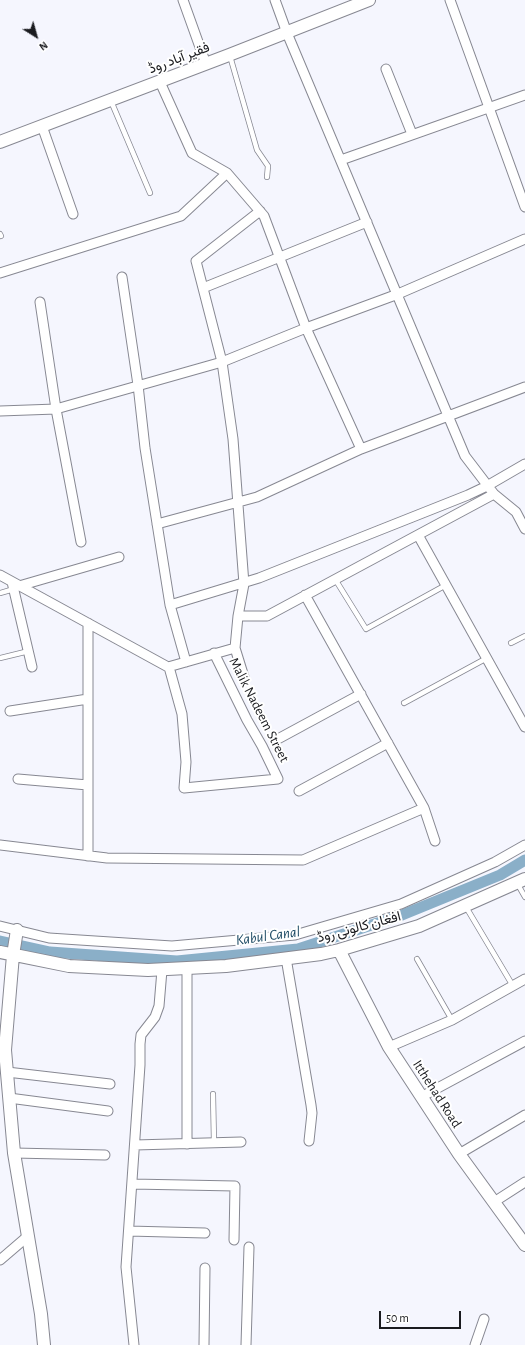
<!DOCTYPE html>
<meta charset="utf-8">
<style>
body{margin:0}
#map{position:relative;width:525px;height:1345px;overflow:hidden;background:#f5f6fe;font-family:"Alegreya Sans",sans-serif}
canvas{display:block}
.north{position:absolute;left:16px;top:16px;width:40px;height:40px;-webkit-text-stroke:3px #fff;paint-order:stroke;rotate:143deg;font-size:11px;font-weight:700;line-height:16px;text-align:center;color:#1a1b1f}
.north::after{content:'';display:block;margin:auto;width:14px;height:18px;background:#1a1b1f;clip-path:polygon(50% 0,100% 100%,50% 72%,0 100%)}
.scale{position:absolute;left:379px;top:1311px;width:82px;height:18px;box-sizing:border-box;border:2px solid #1a1b1f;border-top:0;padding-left:5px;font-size:12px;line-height:14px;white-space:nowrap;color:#1a1b1f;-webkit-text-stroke:3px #fff;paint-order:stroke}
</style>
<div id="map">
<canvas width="525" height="1345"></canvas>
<div class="north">N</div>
<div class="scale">50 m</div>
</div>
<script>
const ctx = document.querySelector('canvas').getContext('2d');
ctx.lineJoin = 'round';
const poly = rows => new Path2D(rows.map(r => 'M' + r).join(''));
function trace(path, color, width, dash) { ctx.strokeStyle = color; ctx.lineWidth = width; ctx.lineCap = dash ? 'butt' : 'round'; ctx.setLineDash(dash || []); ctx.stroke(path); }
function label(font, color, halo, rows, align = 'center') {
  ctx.font = font + ' "Alegreya Sans",Vazirmatn,sans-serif'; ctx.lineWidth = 4; ctx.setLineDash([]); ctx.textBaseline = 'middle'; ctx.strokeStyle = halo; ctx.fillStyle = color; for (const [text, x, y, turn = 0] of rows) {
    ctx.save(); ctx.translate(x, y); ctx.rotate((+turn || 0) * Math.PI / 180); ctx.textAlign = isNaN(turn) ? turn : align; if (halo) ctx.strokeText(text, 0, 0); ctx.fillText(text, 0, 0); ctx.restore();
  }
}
trace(poly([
 [0,941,50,952,177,961,298,949,402,915,500,875,525,860]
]), '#8aafc8', 11);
const lane = poly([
 [230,56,257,150,268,166,267,177],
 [111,101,150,193],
 [0,234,1,236],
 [335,579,366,629,446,585],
 [0,593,14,589],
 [511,643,525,636],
 [0,658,29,651],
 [404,703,487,658],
 [517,883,525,897],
 [466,907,513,986],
 [417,959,452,1020],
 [213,1094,214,1143]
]);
const street = poly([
 [183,0,206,64],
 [275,0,287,33,465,456,494,494,516,512,525,529],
 [450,0,525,207],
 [386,69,412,134],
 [160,82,192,153,227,173,264,216,306,328,361,449],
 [42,126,73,214],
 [341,160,525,95],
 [0,273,181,216,227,173],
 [122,277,138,385,145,448,170,605,186,662],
 [203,288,367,222],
 [40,302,56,409,81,542],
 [0,411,56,409,222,362,306,328,398,294,525,239],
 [157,524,257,497,361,449,525,387],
 [418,535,525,727],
 [0,575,168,667,235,648],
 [12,582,32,667],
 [19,586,119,557],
 [305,595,424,808,435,841],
 [170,605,259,578,468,495,487,486,525,464],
 [238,616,267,616,494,494],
 [88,623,88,856],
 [169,667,182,714,186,762,184,788,278,779,262,746,247,720,214,653],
 [244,677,235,648,238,616,244,584,233,439,222,362,196,261,260,211],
 [10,711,88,699],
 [276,740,361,694],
 [18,779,88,785],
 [299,791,388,743],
 [0,845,107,858,303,860,424,808],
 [0,926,49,938,172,946,295,935,401,904,495,862,525,845],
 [286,958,311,1105,312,1113,309,1141],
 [389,1047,452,1020,525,979],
 [7,1072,110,1084],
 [421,1097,525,1041],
 [9,1098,108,1111],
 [187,1144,187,968],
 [135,1145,241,1142],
 [14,1153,105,1155],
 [459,1154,525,1115],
 [132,1184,235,1186,234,1240],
 [494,1202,525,1182],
 [129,1231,205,1233],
 [0,1260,28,1236],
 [134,1345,126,1267,140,1065,140,1044,141,1035,155,1017,159,1006,162,970],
 [204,1345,205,1268],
 [246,1345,249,1247],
 [475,1345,484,1319]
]);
const secondary = poly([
 [0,142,229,55,369,0],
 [17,930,13,955,5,1050,14,1153,41,1314,44,1345],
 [339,950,389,1047,459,1154,525,1245],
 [0,952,69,966,148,970,226,966,321,954,339,950,419,926,525,879]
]);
trace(lane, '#878892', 6);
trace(street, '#878892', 11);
trace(secondary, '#878892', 14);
trace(lane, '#fff', 4.5);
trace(street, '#fff', 9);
trace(secondary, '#fff', 12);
label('14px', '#1a1b1f', '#fff', [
 ["فقیر آباد روڈ",179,58,-21],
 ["Malik Nadeem Street",259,710,63],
 ["افغان کالونی روڈ",359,927,-15],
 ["Itthehad Road",437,1094,57]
]);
label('italic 15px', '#14435e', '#fff', [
 ["Kabul Canal",268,936,-8]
]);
</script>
